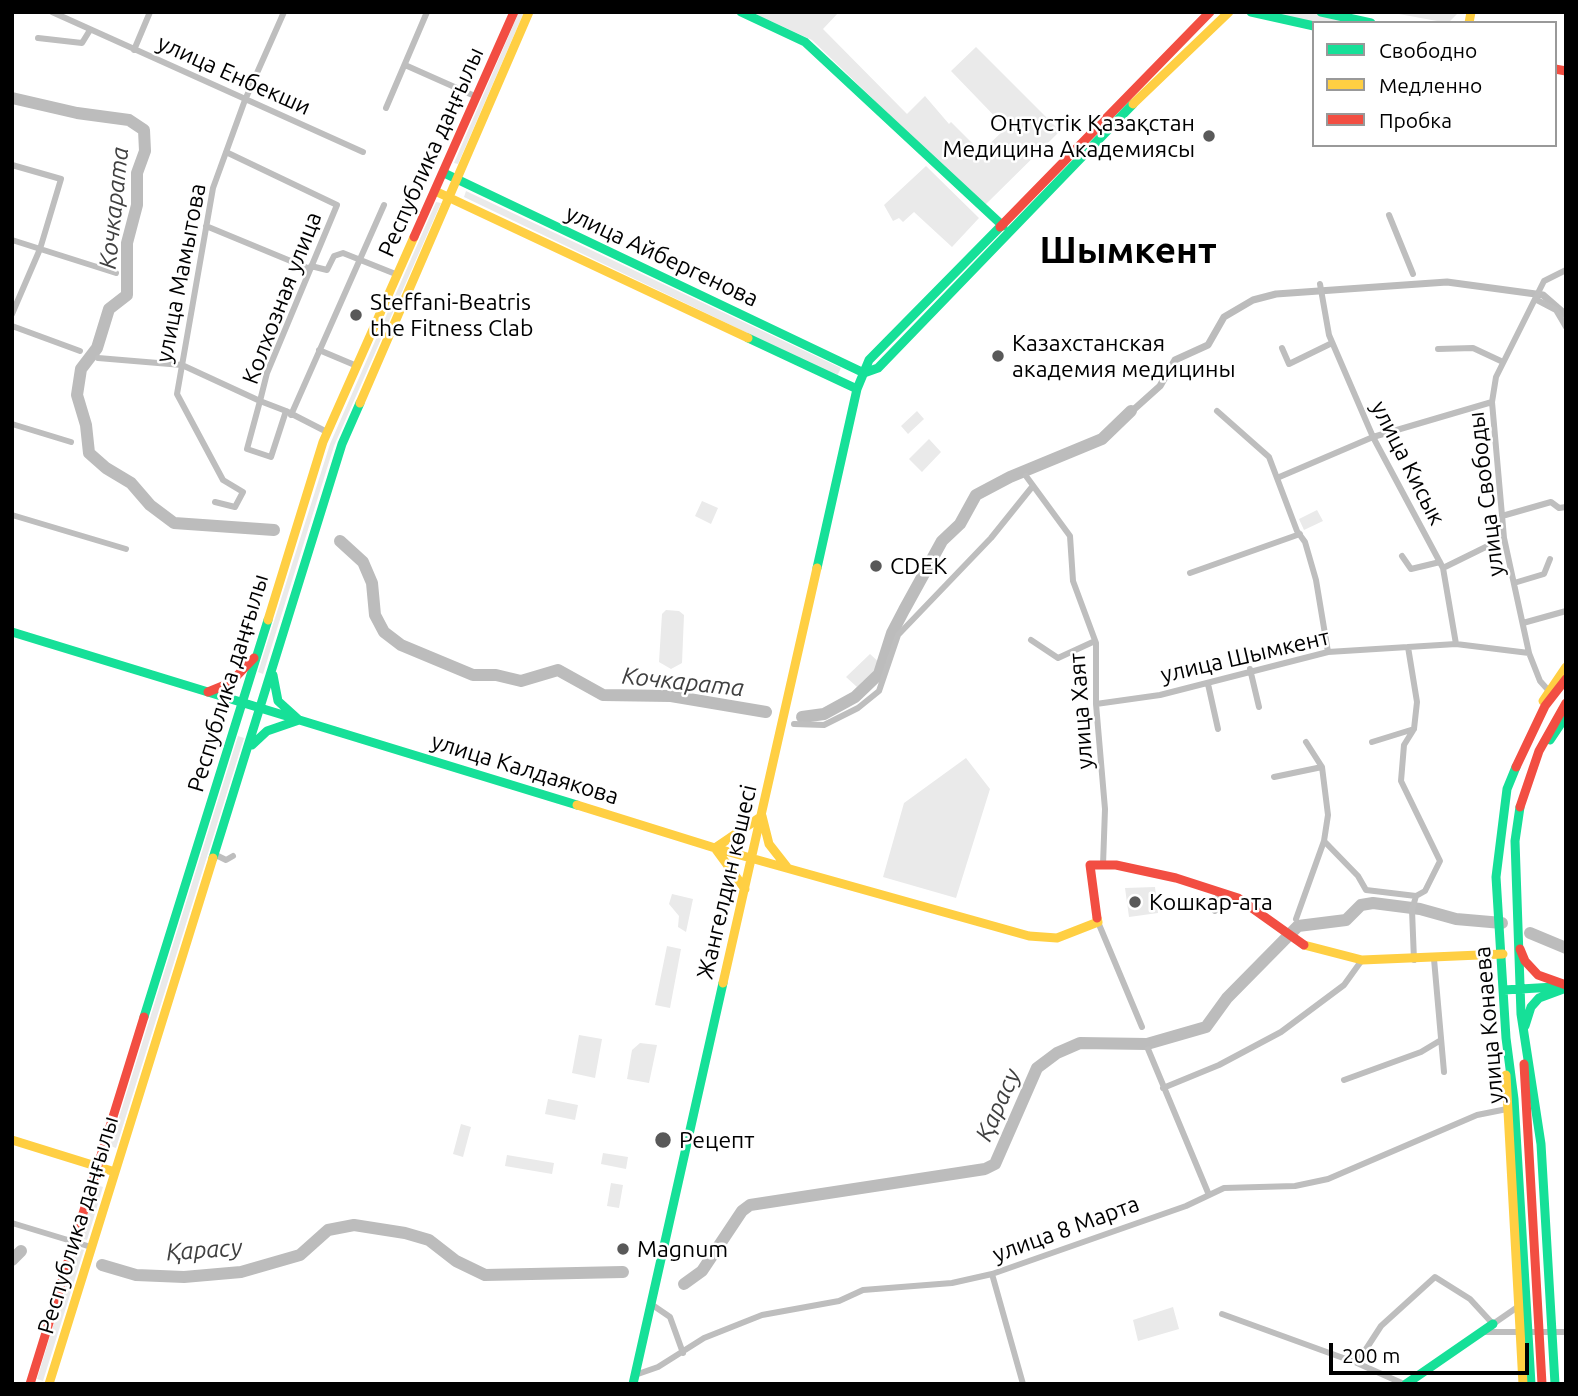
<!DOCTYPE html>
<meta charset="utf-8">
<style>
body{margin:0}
#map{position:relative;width:1578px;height:1396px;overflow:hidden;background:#fff;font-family:Ubuntu,sans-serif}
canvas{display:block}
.frame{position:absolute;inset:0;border:14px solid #000;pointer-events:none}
.legend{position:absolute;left:1312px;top:21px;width:245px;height:126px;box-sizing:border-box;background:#fff;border:2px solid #999;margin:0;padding:9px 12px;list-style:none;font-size:21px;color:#000}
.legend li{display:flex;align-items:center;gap:14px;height:35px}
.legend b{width:35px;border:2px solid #999}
.scale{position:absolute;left:1329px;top:1343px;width:200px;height:32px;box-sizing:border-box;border:4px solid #000;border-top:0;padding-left:9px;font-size:21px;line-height:24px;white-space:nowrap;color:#000;-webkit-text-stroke:5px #fff;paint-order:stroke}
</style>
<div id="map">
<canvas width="1578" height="1396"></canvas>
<div class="frame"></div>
<ul class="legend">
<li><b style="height:9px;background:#16e098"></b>Свободно</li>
<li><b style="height:9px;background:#ffcf43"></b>Медленно</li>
<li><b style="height:9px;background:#f24e42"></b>Пробка</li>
</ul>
<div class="scale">200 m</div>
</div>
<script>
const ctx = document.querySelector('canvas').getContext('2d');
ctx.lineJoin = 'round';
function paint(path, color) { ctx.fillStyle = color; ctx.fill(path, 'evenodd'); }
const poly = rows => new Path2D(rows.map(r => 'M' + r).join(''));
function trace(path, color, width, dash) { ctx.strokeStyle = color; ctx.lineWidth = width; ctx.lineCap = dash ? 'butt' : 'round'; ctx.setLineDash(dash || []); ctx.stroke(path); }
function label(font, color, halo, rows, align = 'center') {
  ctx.font = font + ' Ubuntu,sans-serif'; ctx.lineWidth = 5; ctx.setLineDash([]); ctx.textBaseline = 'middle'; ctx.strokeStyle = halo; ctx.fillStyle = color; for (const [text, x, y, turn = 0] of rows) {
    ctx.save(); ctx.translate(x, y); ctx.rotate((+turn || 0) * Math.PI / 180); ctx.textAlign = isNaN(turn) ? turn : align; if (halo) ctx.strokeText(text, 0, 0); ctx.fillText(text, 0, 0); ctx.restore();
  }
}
paint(poly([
 [519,12,524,12,458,164,454,163],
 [751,12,839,12,823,29,907,114,925,96,949,124,951,122,981,152,1006,128,951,71,976,47,1060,131,984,206,812,40],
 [1257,12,1309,12,1362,23,1314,23],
 [1388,12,1459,12,1448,23],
 [926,166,979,218,952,247,914,212,903,222,899,218,893,221,884,205],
 [466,191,841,368,837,376,464,197],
 [436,202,441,203,334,446,263,674,258,672,330,444],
 [917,411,924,419,908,434,901,426],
 [929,439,941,452,922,472,909,459],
 [702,501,718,508,711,524,695,516],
 [1317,510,1323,521,1304,530,1299,519],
 [666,610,679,611,684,615,682,663,671,669,659,662,662,614],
 [870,654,881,664,857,687,846,677],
 [238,736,244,738,116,1148,110,1146],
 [966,758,990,789,956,898,883,877,904,803],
 [1155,887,1158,913,1129,917,1125,888],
 [672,894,693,899,686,932,678,927,679,916,669,904],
 [667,946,681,949,670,1008,655,1005],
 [579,1035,602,1039,595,1078,572,1073],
 [640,1043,657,1045,649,1083,627,1079,632,1050],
 [548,1099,578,1105,575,1120,545,1114],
 [461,1124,471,1127,463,1157,453,1154],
 [603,1153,628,1157,626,1169,601,1164],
 [507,1155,554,1163,552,1174,505,1166],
 [611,1183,623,1185,619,1208,607,1206],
 [97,1185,103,1187,87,1240,80,1238],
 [77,1248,84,1250,43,1381,37,1379],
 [1173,1307,1179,1329,1138,1341,1133,1320]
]), '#eaeaea');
trace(poly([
 [1131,412,1160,386,1175,360,1208,345,1224,317,1253,300,1276,294,1447,282,1543,295,1566,315]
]), '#bcbcbc', 7);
trace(poly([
 [12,98,77,113,129,120,144,130,145,151,137,173,137,205,127,243,127,295,109,309,97,348,81,369,77,395,86,425,89,453,106,468,131,483,150,505,174,523,274,530],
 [340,541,363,562,372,583,375,615,384,632,401,645,473,675,496,675,521,681,558,670,603,695,671,696,766,712],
 [802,717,824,714,855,697,879,674,892,633,904,610,942,541,960,524,976,495,1010,477,1102,439,1131,411],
 [1530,933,1566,948],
 [12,1260,21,1251],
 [102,1265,136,1275,184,1277,241,1272,300,1255,328,1230,354,1225,405,1233,429,1240,456,1261,485,1275,623,1272],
 [684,1284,702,1271,742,1211,750,1205,985,1169,995,1164,1037,1068,1057,1053,1080,1043,1147,1044,1206,1027,1227,998,1298,926,1346,920,1361,905,1373,903,1420,909,1456,919,1502,923]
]), '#bcbcbc', 12);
trace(poly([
 [52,12,363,152],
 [38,38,82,43,90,30],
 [134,50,150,12],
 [405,65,477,97],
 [386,108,427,12],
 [12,165,61,179,40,249,12,314],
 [1389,215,1413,274],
 [206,226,310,269],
 [12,240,116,273],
 [311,266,327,270,334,256,343,253,398,275],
 [1320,284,1329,335,1373,437,1443,568,1456,644],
 [1535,299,1556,310,1566,327],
 [12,326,80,351],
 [1282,348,1289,364,1332,343],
 [1438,349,1473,348,1503,362],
 [319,350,357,366],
 [98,358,182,365,260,401,267,373,337,205,226,152],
 [286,411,271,457,247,449,260,401,286,411,327,432],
 [1217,411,1269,457,1297,531,1305,542,1316,580,1328,652],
 [291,415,384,205],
 [12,424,71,442],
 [1026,476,1070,536,1073,581,1096,643,1096,704,1105,809,1103,865],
 [1277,478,1373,437,1492,402],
 [215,502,235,507,243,492,223,480,177,394,213,188,245,100,284,12],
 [12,515,126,549],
 [1502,516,1551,502,1559,508,1566,507],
 [1402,556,1411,569,1440,562],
 [1443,568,1504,538],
 [1190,573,1300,534],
 [1514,583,1544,574,1550,559],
 [1523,623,1566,611],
 [1031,640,1058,658,1095,641],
 [1250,669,1259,707],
 [1208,684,1218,729],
 [1549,691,1540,681,1529,653,1504,538,1492,402,1496,377,1544,281,1566,270],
 [1096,704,1160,695,1328,652,1456,644,1529,653],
 [794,724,824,725,858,708,879,691,898,635,991,538,1032,487],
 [1306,742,1322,767,1328,815,1324,841,1358,876,1366,890,1416,896,1425,891,1440,861,1401,781,1404,745,1414,729,1417,702,1408,647],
 [1372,742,1414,729],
 [1274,777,1322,767],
 [214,854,226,860,233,856],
 [1215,911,1219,892],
 [1296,919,1324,841],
 [1098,922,1142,1027],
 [1434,959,1444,1072],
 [1414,960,1412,910,1416,896],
 [1148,1049,1209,1195],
 [1344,1080,1421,1052,1441,1040],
 [1163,1088,1219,1065,1281,1032,1344,985,1362,960],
 [12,1223,91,1247],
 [992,1274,1023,1384],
 [651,1304,670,1317,683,1353],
 [1222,1314,1357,1363,1404,1384],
 [1483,1332,1566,1332],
 [1357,1363,1381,1326,1435,1277,1470,1299,1493,1324,1519,1306],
 [635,1375,658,1367,704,1338,762,1315,839,1301,863,1290,952,1283,992,1274,1186,1206,1224,1188,1295,1186,1328,1179,1477,1115,1507,1109]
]), '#bebebe', 6);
trace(poly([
 [741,12,805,42,1003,226],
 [1251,12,1314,26],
 [1321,12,1371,23],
 [444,173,864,373],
 [748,338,857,389],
 [864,373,878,368,1133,104],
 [817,568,857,389,869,360,1000,227],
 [12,632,577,805],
 [273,675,278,701,299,720],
 [1550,740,1566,716],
 [252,745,267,731,299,720],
 [1516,767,1507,789,1496,877,1506,1038,1514,1099,1531,1384],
 [1520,807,1515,841,1521,1014,1541,1144,1555,1384],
 [213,858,342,444,360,403],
 [1504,990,1554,987],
 [144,1017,268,620],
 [1525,1026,1531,1007,1539,998,1566,988],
 [633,1384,723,983],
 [1406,1384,1493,1324]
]), '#16e098', 9);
trace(poly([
 [1469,23,1471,12],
 [1133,104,1229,12],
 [435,191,748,338],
 [360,403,529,12],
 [268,620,323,442,414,237],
 [1543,701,1566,667],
 [577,805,715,848,1029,936,1057,938,1098,922,1097,918],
 [745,889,715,848,762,816,769,844,787,867],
 [1304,945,1362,960,1503,954],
 [723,983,817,568],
 [1506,1075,1523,1384],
 [12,1140,115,1172],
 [49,1384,213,858]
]), '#ffcf43', 9);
trace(poly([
 [1555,69,1566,71],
 [1000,227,1210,12],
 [414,237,514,12],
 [208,692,230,683,254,658],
 [1516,767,1545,706,1566,679],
 [1520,807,1539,751,1566,703],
 [1097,918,1090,865,1116,865,1176,878,1238,898,1304,945],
 [1520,949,1525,961,1538,975,1566,985],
 [1524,1064,1542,1384],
 [30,1384,144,1017]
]), '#f24e42', 9);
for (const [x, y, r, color] of [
 [1209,136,7,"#595959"],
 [356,315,7,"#595959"],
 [998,356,7,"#595959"],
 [876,566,7,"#595959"],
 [1135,902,7,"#595959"],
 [663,1140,9,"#595959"],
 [623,1249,7,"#595959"]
]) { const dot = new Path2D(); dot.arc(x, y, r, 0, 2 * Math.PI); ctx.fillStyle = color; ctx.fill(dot); trace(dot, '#fff', 2.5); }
label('23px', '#000', '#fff', [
 ["улица Енбекши",234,75,24],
 ["Республика даңғылы",431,152,-66],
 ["улица Айбергенова",662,256,25],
 ["улица Мамытова",181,273,-79],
 ["Колхозная улица",282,298,-69],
 ["улица Кисык",1408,463,63],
 ["улица Свободы",1486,494,-97],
 ["улица Шымкент",1245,656,-13],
 ["Республика даңғылы",228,683,-73],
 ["улица Хаят",1081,711,-94],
 ["улица Калдаякова",525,769,17],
 ["Жангелдин көшесі",727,882,-77],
 ["улица Конаева",1489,1025,-95],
 ["Республика даңғылы",78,1225,-73],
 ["улица 8 Марта",1066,1229,-20]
]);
label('23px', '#000', '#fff', [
 ["Оңтүстік Қазақстан",1195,123,"right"],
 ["Медицина Академиясы",1195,149,"right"],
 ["Steffani-Beatris",370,302],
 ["the Fitness Clab",370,328],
 ["Казахстанская",1012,343],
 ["академия медицины",1012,369],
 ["CDEK",890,566],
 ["Кошкар-ата",1149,902],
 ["Рецепт",679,1140],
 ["Magnum",637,1249]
], 'left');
label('italic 24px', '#404040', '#fff', [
 ["Кочкарата",114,208,-84],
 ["Кочкарата",683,682,6],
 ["Қарасу",998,1105,-66],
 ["Қарасу",204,1250,-4]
]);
label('bold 37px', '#000', '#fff', [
 ["Шымкент",1128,251]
]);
</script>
